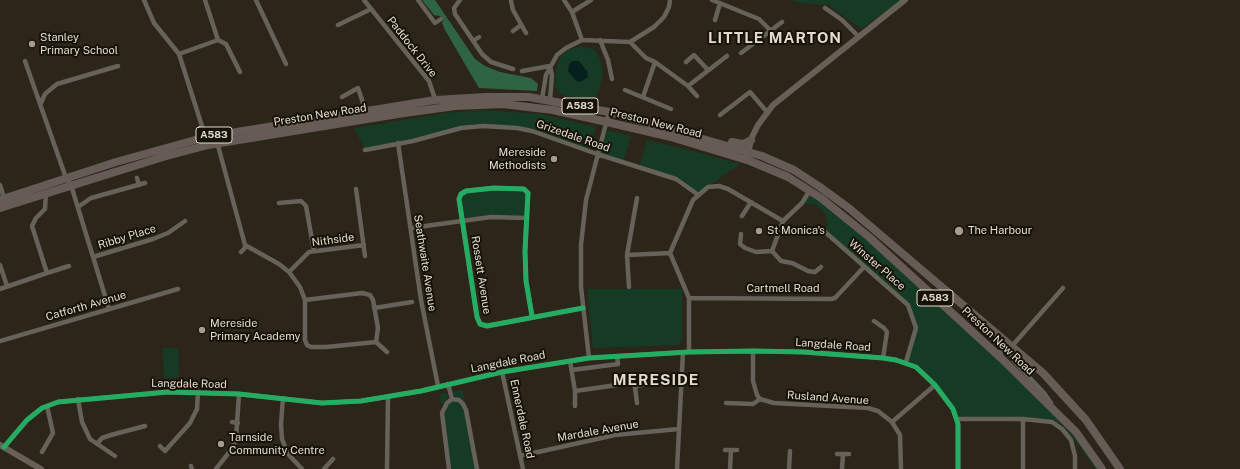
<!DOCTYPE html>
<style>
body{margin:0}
canvas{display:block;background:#2b251a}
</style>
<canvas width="1240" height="469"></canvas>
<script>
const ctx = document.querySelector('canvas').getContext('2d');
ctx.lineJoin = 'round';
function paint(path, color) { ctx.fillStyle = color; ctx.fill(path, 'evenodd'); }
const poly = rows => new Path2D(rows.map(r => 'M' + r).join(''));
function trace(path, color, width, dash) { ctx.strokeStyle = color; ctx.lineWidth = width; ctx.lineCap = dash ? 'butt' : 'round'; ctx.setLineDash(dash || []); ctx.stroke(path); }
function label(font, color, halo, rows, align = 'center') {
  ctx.font = font + ' "Public Sans",sans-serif'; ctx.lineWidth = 4; ctx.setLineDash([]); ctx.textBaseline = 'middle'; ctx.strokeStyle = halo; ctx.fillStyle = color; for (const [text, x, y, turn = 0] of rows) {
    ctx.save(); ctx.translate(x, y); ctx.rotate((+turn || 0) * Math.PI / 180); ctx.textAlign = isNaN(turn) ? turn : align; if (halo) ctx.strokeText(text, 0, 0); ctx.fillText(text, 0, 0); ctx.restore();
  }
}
paint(poly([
 [791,0,902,0,861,29,829,5,801,3],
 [580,46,595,50,600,59,603,71,601,82,599,91,593,99,565,96,559,92,555,86,557,65,562,55,568,50],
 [483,110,540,114,596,127,588,151,532,131,468,127,365,150,354,128,445,113],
 [607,130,631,136,623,163,600,156],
 [647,140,693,151,740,164,697,194,676,179,639,168],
 [524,189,528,193,527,218,510,216,463,221,461,194,466,191],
 [810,190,821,198,1043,399,1102,469,1095,469,1081,448,1060,423,957,419,953,409,923,373,906,362,916,328,908,305,824,231,828,225,825,213,816,205,802,203],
 [587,289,682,289,682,340,678,345,593,348],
 [163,348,178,348,179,377,164,378],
 [463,390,465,403,463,400,453,395,453,392],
 [447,393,448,398,441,405,440,394],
 [452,399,463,404,477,469,449,469,442,413]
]), '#163b25');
paint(poly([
 [422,0,435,0,475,59,485,66,500,72,531,78,538,84,537,91,479,88,445,30,442,23,444,20,440,16,434,15]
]), '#2e6444');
paint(poly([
 [572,61,579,61,587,71,588,77,580,82,576,81,568,71,569,64]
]), '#06201f');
trace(poly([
 [144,0,154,23,179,54,208,145],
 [205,0,218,40],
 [256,0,286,64],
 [364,0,429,81,436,102],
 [418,0,435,23,441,19],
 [460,0,454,8,455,14,482,54,491,62,513,69],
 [564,0,572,12,582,40],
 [712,0,759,19,770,30],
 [511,1,513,10,526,33],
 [825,8,842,20,859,37],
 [572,12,591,0],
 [715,20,720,3],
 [338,25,371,9],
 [513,31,521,25],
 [218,40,226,44,240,72],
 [600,40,608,60,612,79],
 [473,41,479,37],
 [630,42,646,58,655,62,688,86,697,96],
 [741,53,782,22],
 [179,54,218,40],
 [25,61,66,178,71,185,109,309],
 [686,62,694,55,708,70],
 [522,71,550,66],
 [688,86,727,56],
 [625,90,671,109],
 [342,97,358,88,366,112],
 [643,97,655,62],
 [542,99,546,75,557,55,566,48,582,40,630,42,654,27,664,17,669,7,670,0],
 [550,100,552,75,550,66],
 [41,103,45,94,57,84,118,66],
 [720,115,750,92,767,112],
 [217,142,245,245,279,264,289,272,300,287,305,300,305,340,307,345,311,347,326,347,376,342,378,328,373,300,370,295,362,293,305,300],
 [398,143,421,300,438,386],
 [365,150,413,141,461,128,483,126,517,128,532,131,597,154,676,179,697,194],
 [137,178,139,185],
 [0,185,5,201],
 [356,189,365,256],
 [810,190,802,203,783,221,772,251,781,261,792,263,808,271,815,272,821,267],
 [279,203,301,201,306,206,314,251],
 [78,207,91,198,145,183],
 [742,216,751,202],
 [411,228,491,217,527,218],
 [824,231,908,305,916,328,906,362],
 [741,234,740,244,745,248,756,252,772,251],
 [241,252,245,248,245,245],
 [627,255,670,253],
 [93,257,153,239,168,233,185,221],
 [0,265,7,286],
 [289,272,309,252,364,245],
 [47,273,69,266],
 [629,287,627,255,637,198],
 [0,289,47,273,32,226,36,218,45,209,46,192],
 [689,298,831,299,835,298,864,267],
 [374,308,412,302],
 [532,316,526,281,525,251,528,193,524,189,494,188,466,191,461,194,459,199,477,317,480,324,487,326,583,308],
 [874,321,884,328,887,332,883,358],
 [0,341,178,289],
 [376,342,387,352],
 [1012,346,1011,353,1013,360,1044,393,1051,403],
 [753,351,753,381,757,395,760,399,774,403,868,408,878,411,892,422,900,435,901,469],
 [689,352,689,298,670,253,693,200,708,187,719,186,728,189,783,221],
 [996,353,1004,351,1012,346,1063,288],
 [589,358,581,287,581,245,586,200,609,112],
 [570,361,575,391,575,406],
 [572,370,618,364,617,356],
 [502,372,523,469],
 [448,384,452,399,459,400,463,404,466,410,477,469],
 [635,386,642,385],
 [575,391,631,383,635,387,637,403],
 [283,398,281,424,282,439,288,454,302,469],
 [78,399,82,422,90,439,115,456],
 [726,403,753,404,760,399],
 [957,419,1023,419,1052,422,1062,429,1071,440,1075,456,1075,469],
 [232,422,238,423],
 [892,422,935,385],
 [97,444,102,438,111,435,145,426],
 [160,446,165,451,190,423,197,409,198,392],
 [4,447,27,420,42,408,58,402,168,392,239,394,322,403,361,401,421,391,502,372,589,358,689,352,753,351,804,352,883,358,896,360,916,367,935,385,953,409,958,424,958,469],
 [725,450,737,450],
 [42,452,53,433,47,406],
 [837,454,849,454],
 [520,456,615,435,679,429],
 [191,466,192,469],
 [216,469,231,450,236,439,239,394],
 [324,469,333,459],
 [387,469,388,397],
 [449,469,442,413,447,403,452,399],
 [677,469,683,352],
 [730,469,731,450],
 [789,469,790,451],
 [842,469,843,454],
 [1023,469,1023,419]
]), '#666159', 4.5);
trace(poly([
 [747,156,752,137,758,125,773,105,905,0],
 [0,445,41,469]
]), '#676057', 6);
trace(poly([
 [732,142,743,144,751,140],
 [0,200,116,162,206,137,435,100,486,97,529,97,609,112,762,156,794,170,820,187,850,209,1043,373,1086,420,1120,469],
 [0,208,163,157,208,145,404,113,455,106,503,104,553,110,607,122,671,137,750,161,788,177,821,198,869,237,1001,358,1076,432,1102,469]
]), '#665b55', 8);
trace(poly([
 [532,316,526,281,525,251,528,193,524,189,494,188,466,191,461,194,459,199,477,317,480,324,487,326,583,308],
 [4,447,27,420,42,408,58,402,168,392,239,394,322,403,361,401,421,391,502,372,589,358,689,352,753,351,804,352,883,358,896,360,916,367,935,385,953,409,958,424,958,469]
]), '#26ab63', 5);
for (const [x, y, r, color] of [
 [32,44,4,"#a39c8f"],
 [554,159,4,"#a39c8f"],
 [759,231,4,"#a39c8f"],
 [959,231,5,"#a39c8f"],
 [202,330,4,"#a39c8f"],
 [221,444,4,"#a39c8f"]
]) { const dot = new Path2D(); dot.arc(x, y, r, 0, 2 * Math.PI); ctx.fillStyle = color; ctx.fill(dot); trace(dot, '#171208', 1.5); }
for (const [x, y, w] of [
 [580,106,36],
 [214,135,36],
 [935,298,36]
]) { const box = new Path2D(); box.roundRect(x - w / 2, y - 8, w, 16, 3); ctx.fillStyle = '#171208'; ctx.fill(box); trace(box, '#e3dcce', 1); }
label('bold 10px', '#e3dcce', null, [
 ["A583",580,106],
 ["A583",214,135],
 ["A583",935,298]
]);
label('11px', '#e3dcce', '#171208', [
 ["Stanley",40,38],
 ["Primary School",40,51],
 ["Mereside",546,153,"right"],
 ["Methodists",546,166,"right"],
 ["St Monica's",767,231],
 ["The Harbour",968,231],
 ["Mereside",210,324],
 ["Primary Academy",210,337],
 ["Tarnside",229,438],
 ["Community Centre",229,451]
], 'left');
label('11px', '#e3dcce', '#171208', [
 ["Paddock Drive",412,47,52],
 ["Preston New Road",320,115,-9],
 ["Preston New Road",656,123,14],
 ["Grizedale Road",573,136,19],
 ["Ribby Place",127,237,-17],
 ["Nithside",333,240,-8],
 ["Seathwaite Avenue",425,263,81],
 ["Winster Place",877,265,41],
 ["Rossett Avenue",481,275,81],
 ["Cartmell Road",783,289],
 ["Catforth Avenue",86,306,-16],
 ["Preston New Road",998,341,43],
 ["Langdale Road",833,345,4],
 ["Langdale Road",508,362,-11],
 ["Langdale Road",189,384,1],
 ["Rusland Avenue",828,398,4],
 ["Ennerdale Road",522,419,78],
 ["Mardale Avenue",598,431,-10]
]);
ctx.letterSpacing = '1px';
label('bold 15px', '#e3dcce', '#171208', [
 ["LITTLE MARTON",775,38],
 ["MERESIDE",656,380]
]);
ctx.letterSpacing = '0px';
</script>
